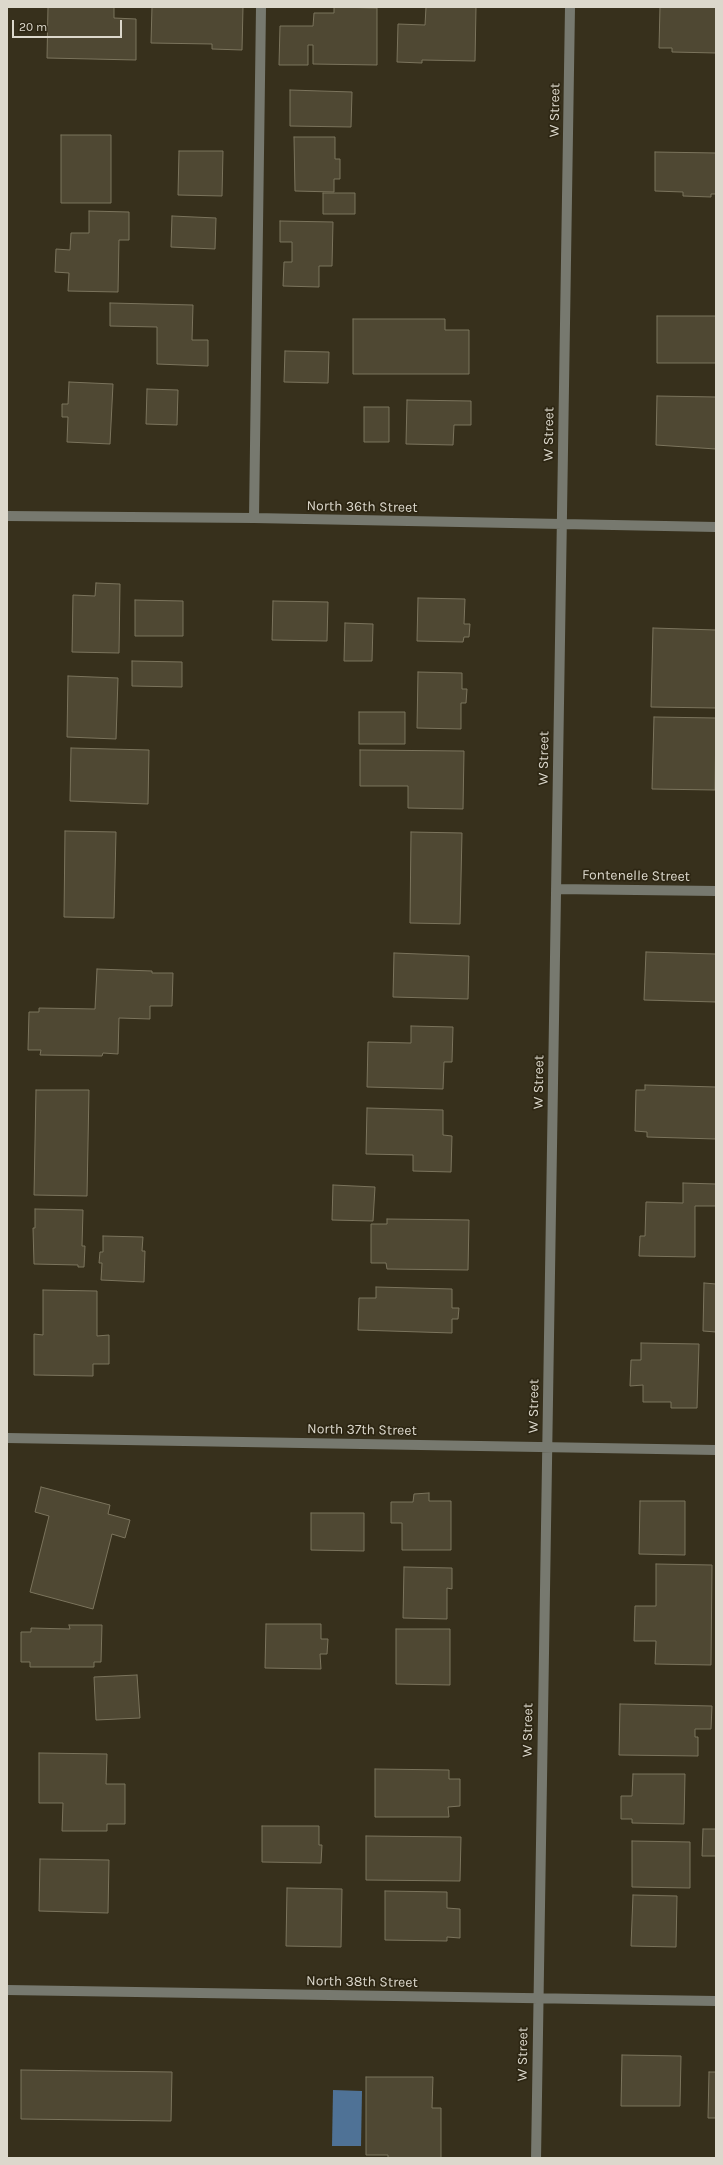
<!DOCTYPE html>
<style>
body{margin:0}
#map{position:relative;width:723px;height:2165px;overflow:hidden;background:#37301c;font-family:Karla,sans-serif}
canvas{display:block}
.frame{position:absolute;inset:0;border:8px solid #dcd8cc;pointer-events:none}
.scale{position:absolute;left:12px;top:20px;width:110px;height:18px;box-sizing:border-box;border:2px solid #dcd8cc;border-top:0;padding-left:5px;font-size:12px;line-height:14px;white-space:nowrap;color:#dcd8cc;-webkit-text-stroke:3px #2d2613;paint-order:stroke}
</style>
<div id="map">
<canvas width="723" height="2165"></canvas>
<div class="frame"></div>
<div class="scale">20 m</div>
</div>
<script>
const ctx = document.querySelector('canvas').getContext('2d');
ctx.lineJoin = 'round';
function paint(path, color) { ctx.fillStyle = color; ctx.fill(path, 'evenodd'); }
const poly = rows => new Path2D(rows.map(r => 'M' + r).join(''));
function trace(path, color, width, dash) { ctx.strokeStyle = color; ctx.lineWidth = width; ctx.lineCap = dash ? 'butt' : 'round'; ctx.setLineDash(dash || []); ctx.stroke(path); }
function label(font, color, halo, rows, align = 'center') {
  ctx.font = font + ' Karla,sans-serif'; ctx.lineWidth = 3.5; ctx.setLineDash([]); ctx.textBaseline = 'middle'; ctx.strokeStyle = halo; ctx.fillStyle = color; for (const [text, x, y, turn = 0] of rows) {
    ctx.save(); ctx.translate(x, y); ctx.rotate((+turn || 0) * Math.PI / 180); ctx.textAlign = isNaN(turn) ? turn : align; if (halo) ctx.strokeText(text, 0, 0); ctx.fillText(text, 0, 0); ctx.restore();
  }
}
paint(poly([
 [333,2090,362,2091,361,2146,332,2146]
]), '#4f7296');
const building = poly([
 [48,7,114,7,114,18,136,19,136,60,47,58,48,7],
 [152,7,243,7,242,50,212,49,212,44,151,43,152,7],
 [334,7,377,8,377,65,313,64,313,45,308,45,308,65,279,65,280,26,313,26,314,13,334,13,334,7],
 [426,7,476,7,475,61,422,60,422,63,397,62,398,24,425,25,426,7],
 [660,7,716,7,716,53,672,52,672,48,659,48,660,7],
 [290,90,352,92,351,127,290,126,290,90],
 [61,135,111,135,111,203,61,203,61,135],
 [294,137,335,137,335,159,340,159,340,179,334,179,334,192,295,191,294,137],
 [179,151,223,151,222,196,178,195,179,151],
 [655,152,716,153,716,194,711,194,711,197,683,196,683,192,655,191,655,152],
 [323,193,355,193,355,214,323,214,323,193],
 [89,211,129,212,129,240,119,240,118,292,68,291,69,273,55,272,56,249,70,250,71,233,89,233,89,211],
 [172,216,216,218,215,249,171,247,172,216],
 [280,221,333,222,332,266,319,266,319,287,283,286,284,262,292,262,292,242,280,242,280,221],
 [110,303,193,305,192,340,208,340,208,366,157,364,157,327,110,326,110,303],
 [657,316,716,316,716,363,657,363,657,316],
 [353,319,445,319,445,330,469,330,469,374,353,374,353,319],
 [285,351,329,352,328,383,284,382,285,351],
 [69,382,113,384,110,444,67,442,68,417,62,417,62,404,68,404,69,382],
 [147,389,178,390,177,425,146,424,147,389],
 [657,396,716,397,716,449,656,445,657,396],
 [407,400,471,401,471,425,454,425,453,445,406,444,407,400],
 [364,407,389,407,389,442,364,442,364,407],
 [96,583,120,584,119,653,72,652,73,595,95,596,96,583],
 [418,598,465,599,464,624,470,624,469,637,464,637,463,642,417,641,418,598],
 [135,600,183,601,183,636,135,636,135,600],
 [273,601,328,602,327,641,272,640,273,601],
 [345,623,373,624,372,661,344,661,345,623],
 [653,628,716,630,716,708,651,707,653,628],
 [132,661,182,662,182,687,132,686,132,661],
 [418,672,462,673,462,689,467,689,466,703,461,703,461,729,417,728,418,672],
 [68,676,118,678,116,739,67,737,68,676],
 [359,712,405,712,405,744,359,744,359,712],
 [654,717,716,718,715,790,652,789,654,717],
 [71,748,149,750,148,804,70,801,71,748],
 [360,750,464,751,463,809,408,808,408,786,360,786,360,750],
 [65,831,116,832,114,918,64,917,65,831],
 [411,832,462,833,460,924,410,923,411,832],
 [646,952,716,954,716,1002,644,1000,646,952],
 [394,953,469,956,468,999,393,997,394,953],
 [97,969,152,971,152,973,173,973,172,1006,150,1006,150,1019,119,1018,118,1054,103,1053,102,1056,40,1055,41,1050,28,1050,29,1012,39,1012,39,1008,95,1009,97,969],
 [411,1026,453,1027,452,1062,444,1062,443,1089,367,1087,368,1042,411,1043,411,1026],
 [645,1085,716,1087,716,1139,647,1137,647,1132,635,1131,636,1090,645,1090,645,1085],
 [36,1090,89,1090,87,1196,34,1195,36,1090],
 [367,1108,443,1110,443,1135,452,1136,451,1172,413,1171,413,1155,366,1154,367,1108],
 [683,1183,716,1184,716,1206,695,1206,695,1257,639,1256,640,1236,645,1236,646,1202,683,1203,683,1183],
 [333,1185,375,1187,373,1221,332,1220,333,1185],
 [35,1209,83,1210,82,1246,85,1246,84,1267,78,1267,78,1265,34,1264,33,1228,35,1228,35,1209],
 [387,1219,469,1220,468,1270,387,1269,386,1263,371,1263,371,1224,387,1224,387,1219],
 [103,1236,143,1237,142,1251,145,1251,144,1282,101,1280,102,1263,99,1263,100,1252,103,1252,103,1236],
 [704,1283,716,1284,716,1332,703,1331,704,1283],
 [376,1287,452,1289,452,1308,459,1308,458,1319,452,1319,452,1333,358,1330,359,1298,376,1298,376,1287],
 [43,1290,97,1291,97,1336,109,1335,109,1364,93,1364,93,1376,34,1375,34,1334,43,1335,43,1290],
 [641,1343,699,1344,697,1408,671,1408,671,1402,643,1402,643,1385,630,1386,631,1360,641,1360,641,1343],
 [41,1487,110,1505,108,1514,130,1520,125,1538,112,1534,93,1609,30,1592,49,1516,35,1512,41,1487],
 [429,1493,429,1501,451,1501,451,1550,402,1550,402,1523,391,1523,391,1502,413,1502,414,1494,429,1493],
 [640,1501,685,1501,685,1555,639,1554,640,1501],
 [311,1513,364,1513,364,1551,311,1550,311,1513],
 [656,1564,712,1565,711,1665,655,1664,656,1641,634,1641,635,1606,656,1606,656,1564],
 [404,1567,452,1568,452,1589,447,1588,447,1619,403,1618,404,1567],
 [266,1624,321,1624,321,1639,328,1639,327,1654,320,1654,321,1669,265,1668,266,1624],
 [69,1625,102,1625,101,1662,94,1662,94,1667,30,1667,30,1662,21,1662,21,1632,31,1632,31,1628,70,1629,69,1625],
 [396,1629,450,1629,450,1685,396,1684,396,1629],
 [137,1675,140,1718,96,1720,94,1677,137,1675],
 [620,1704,712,1706,711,1729,695,1729,695,1737,698,1737,698,1756,619,1755,620,1704],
 [39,1753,107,1754,106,1784,125,1784,125,1824,107,1824,107,1831,62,1831,63,1803,39,1803,39,1753],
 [375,1769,449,1770,449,1779,460,1779,460,1806,448,1807,449,1817,375,1817,375,1769],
 [633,1774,685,1774,684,1824,632,1823,632,1819,621,1819,621,1796,632,1796,633,1774],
 [262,1826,319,1826,319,1845,322,1845,321,1863,262,1862,262,1826],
 [703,1829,716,1829,716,1856,702,1856,703,1829],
 [366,1836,461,1837,460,1881,366,1880,366,1836],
 [632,1841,690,1842,690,1888,632,1887,632,1841],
 [40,1859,109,1860,108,1913,39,1911,40,1859],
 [287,1888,342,1889,341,1947,286,1946,287,1888],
 [385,1891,447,1892,447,1908,460,1909,460,1938,447,1937,447,1941,385,1940,385,1891],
 [633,1895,677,1896,676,1947,631,1946,633,1895],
 [622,2055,681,2056,680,2106,621,2106,622,2055],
 [21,2070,172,2072,171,2121,21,2119,21,2070],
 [709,2072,716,2072,716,2118,708,2118,709,2072],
 [366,2077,433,2077,432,2108,441,2108,441,2158,388,2158,388,2155,366,2155,366,2077]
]);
paint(building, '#4f4833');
trace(building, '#7b745d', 1);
trace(poly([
 [7,516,254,518,716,527],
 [254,518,261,7],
 [556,889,716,891],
 [7,1438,716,1450],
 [7,1990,716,2001],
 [536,2158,570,7]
]), '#77796f', 10);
label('14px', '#dcd8cc', '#2d2613', [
 ["W Street",555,110,-89],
 ["W Street",549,434,-89],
 ["North 36th Street",362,507,1],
 ["W Street",544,758,-89],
 ["Fontenelle Street",636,876,1],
 ["W Street",539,1082,-89],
 ["W Street",534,1406,-89],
 ["North 37th Street",362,1430,1],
 ["W Street",528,1730,-89],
 ["North 38th Street",362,1982,1],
 ["W Street",523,2054,-89]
]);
</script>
